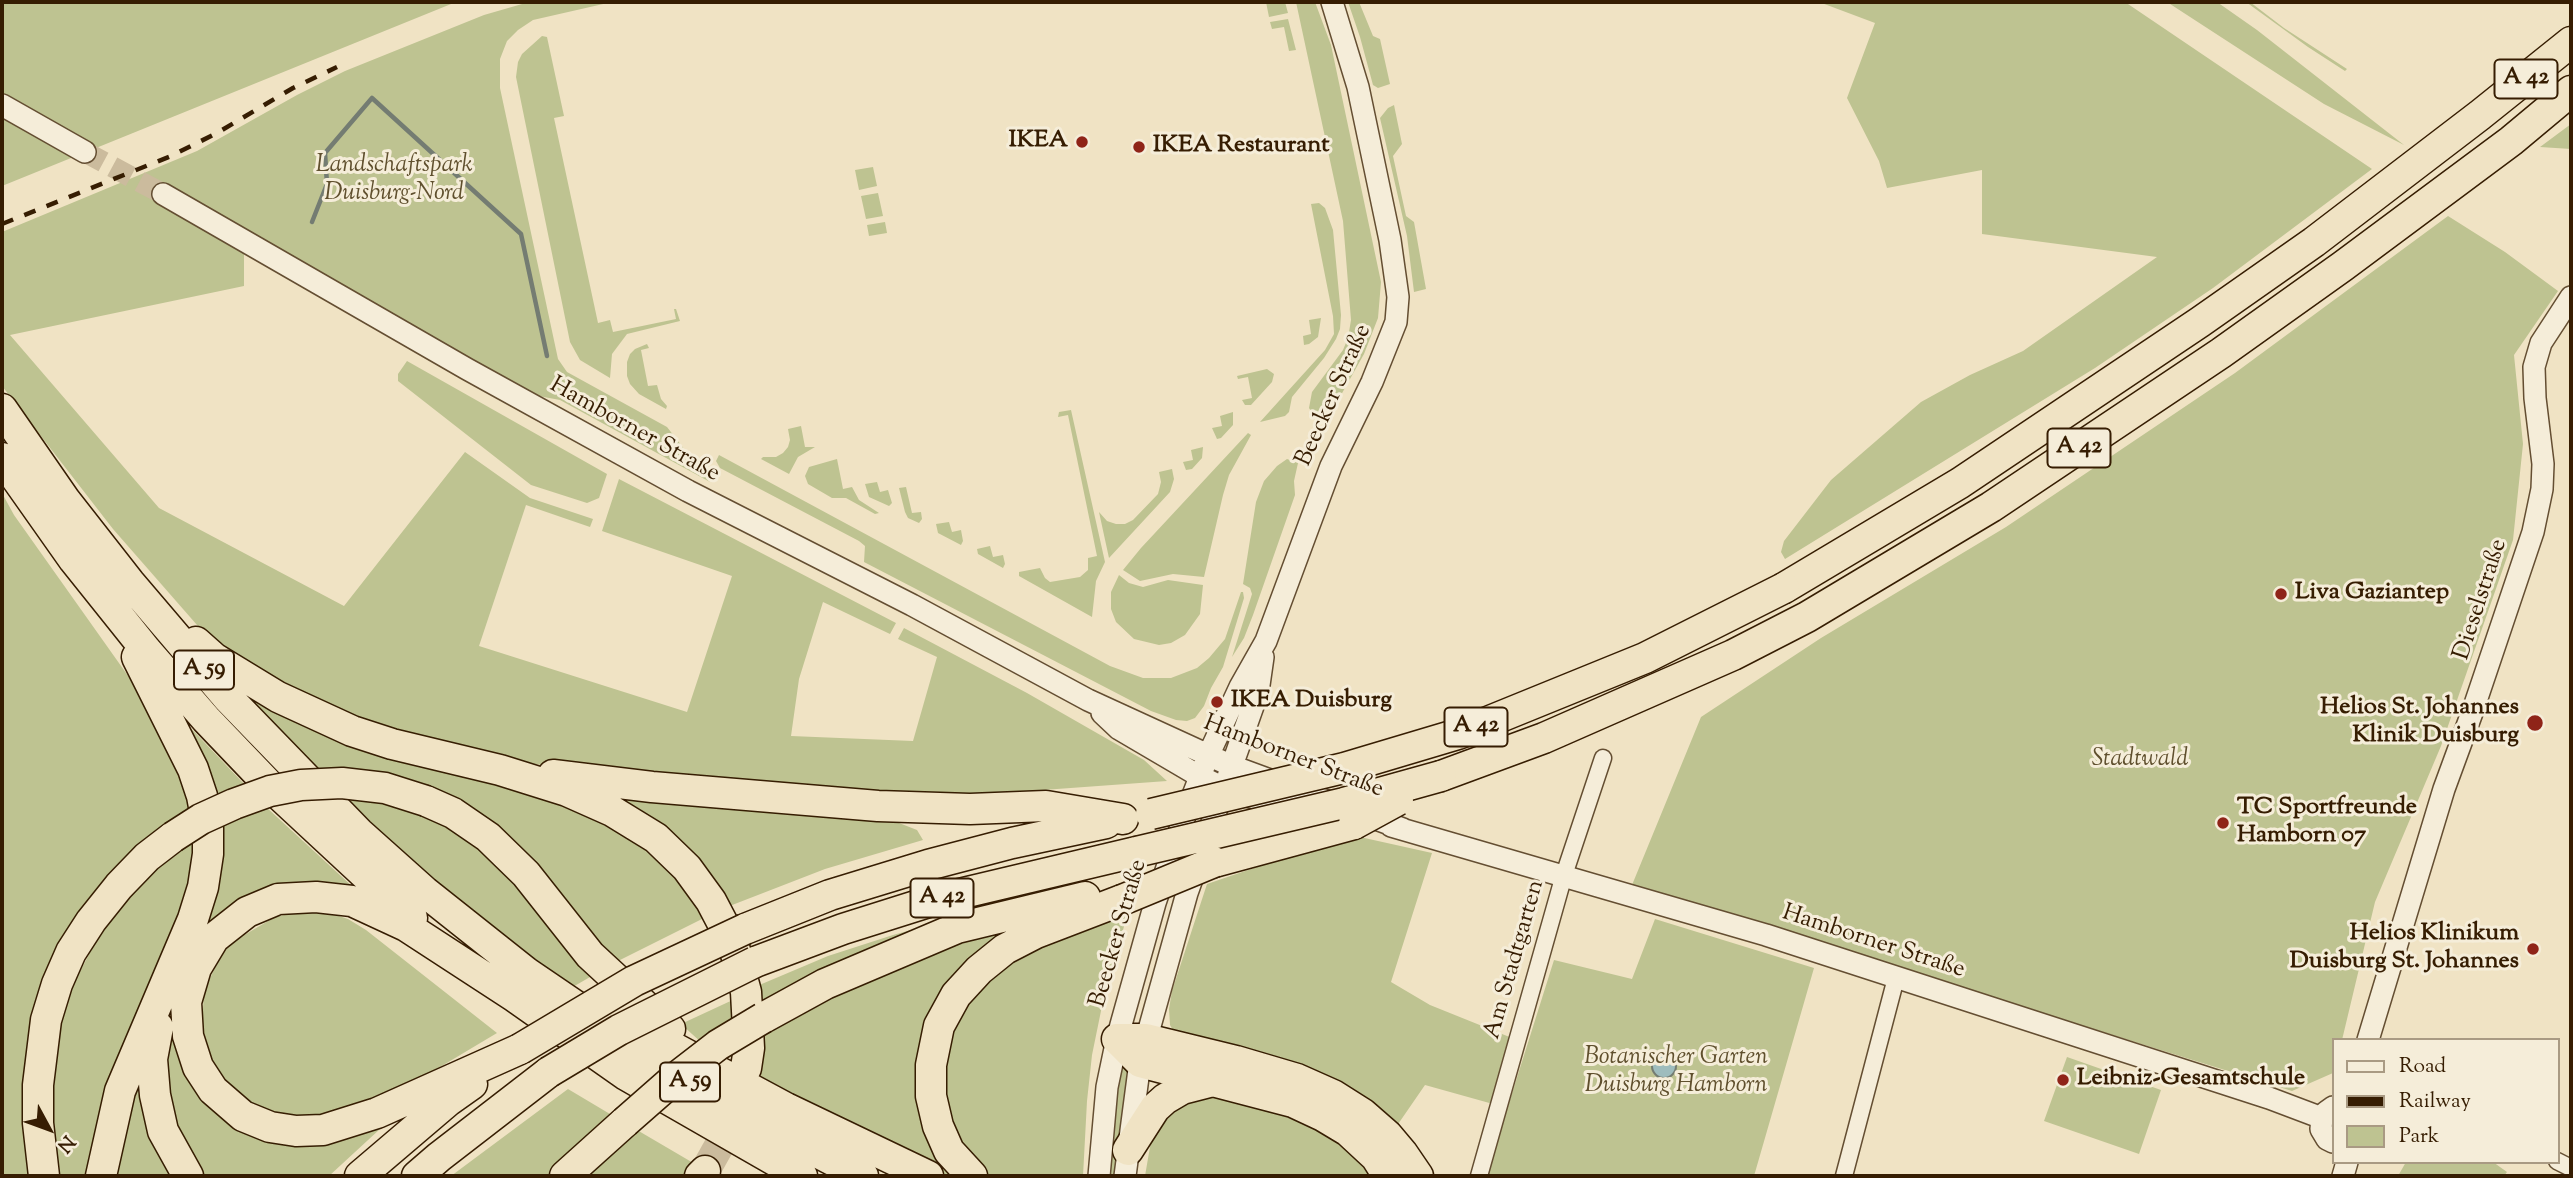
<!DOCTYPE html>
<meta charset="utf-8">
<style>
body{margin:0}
#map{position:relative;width:2573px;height:1178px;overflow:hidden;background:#f0e3c4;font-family:"Sorts Mill Goudy",serif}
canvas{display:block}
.frame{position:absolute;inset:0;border:4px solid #361d02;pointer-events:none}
.legend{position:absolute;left:2332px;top:1038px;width:228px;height:126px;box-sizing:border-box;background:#f5edd9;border:2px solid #a99a83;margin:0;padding:9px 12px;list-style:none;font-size:21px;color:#361d02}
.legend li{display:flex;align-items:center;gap:14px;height:35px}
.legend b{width:35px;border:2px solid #a99a83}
.north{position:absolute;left:14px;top:1094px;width:70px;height:70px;-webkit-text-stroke:5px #f5edd9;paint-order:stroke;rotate:131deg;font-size:19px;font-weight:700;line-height:28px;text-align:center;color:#361d02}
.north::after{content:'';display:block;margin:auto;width:24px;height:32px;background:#361d02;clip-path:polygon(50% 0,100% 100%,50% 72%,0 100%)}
</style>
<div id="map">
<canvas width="2573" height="1178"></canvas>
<div class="frame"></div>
<ul class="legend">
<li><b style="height:9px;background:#f5edd9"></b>Road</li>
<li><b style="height:9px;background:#361d02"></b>Railway</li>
<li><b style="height:19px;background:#bec391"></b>Park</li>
</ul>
<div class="north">N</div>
</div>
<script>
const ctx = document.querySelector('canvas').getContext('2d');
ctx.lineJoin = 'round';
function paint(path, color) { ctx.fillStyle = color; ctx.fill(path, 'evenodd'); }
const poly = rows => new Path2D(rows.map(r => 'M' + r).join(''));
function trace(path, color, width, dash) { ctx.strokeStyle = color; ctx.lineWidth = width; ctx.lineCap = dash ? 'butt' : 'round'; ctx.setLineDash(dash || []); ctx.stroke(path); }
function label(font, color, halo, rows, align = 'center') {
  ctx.font = font + ' "Sorts Mill Goudy",serif'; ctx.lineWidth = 6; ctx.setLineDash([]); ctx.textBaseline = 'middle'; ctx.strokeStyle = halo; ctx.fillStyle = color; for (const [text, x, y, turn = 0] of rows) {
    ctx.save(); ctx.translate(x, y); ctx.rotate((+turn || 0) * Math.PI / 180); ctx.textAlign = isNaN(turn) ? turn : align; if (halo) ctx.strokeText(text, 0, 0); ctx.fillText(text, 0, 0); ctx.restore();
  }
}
paint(poly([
 [2,2,456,2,96,148,2,95],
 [529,2,612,2,533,20,518,30,507,41,500,59,500,88,558,359,567,372,667,427,710,482,560,400,528,394,244,251,244,286,10,335,159,508,344,606,465,452,530,498,593,519,590,527,526,505,479,646,687,712,732,576,602,531,619,479,896,623,890,634,823,602,799,679,791,736,913,741,937,657,898,639,904,628,1027,693,1144,760,1167,781,933,798,638,777,479,757,323,713,204,633,113,529,2,386,2,232,197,151,297,95,345,71,484,15],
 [1266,2,1285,2,1288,13,1269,17],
 [1296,2,1315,2,1331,45,1381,282,1378,318,1364,354,1341,395,1333,404,1314,416,1309,408,1312,392,1343,350,1348,338,1351,320,1343,221],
 [1348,2,1359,2,1373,36,1380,39,1390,84,1378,88,1373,85,1360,37],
 [1819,2,2125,2,2372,169,2213,288,2095,368,1785,559,1781,552,1784,541,1831,480,1921,402,1970,375,2023,351,2157,257,1982,234,1982,170,1887,188,1879,161,1847,98,1875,23],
 [2167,2,2217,2,2257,30,2404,145,2324,104],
 [2246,2,2250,2,2284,28,2347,69,2345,71,2308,47],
 [1288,19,1296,50,1289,51,1284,27,1272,29,1270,22],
 [542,36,547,37,564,116,554,118,598,323,610,320,613,332,676,319,674,309,676,309,680,321,627,334,612,354,610,378,580,360,570,342,516,77,518,62,522,54],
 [1394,105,1402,144,1393,156,1406,216,1414,222,1426,289,1414,292,1407,236,1380,118,1388,108],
 [2,114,76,156,2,186],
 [2571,124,2571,149,2540,147],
 [873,167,877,186,859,190,855,170],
 [878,193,883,216,866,219,861,196],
 [1319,203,1325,208,1333,230,1341,315,1340,329,1336,339,1324,358,1292,397,1289,412,1285,416,1260,422,1325,350,1334,334,1333,316,1311,204],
 [2448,216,2505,252,2558,291,2514,355,2523,444,2513,540,2441,746,2375,902,2342,1040,2333,1040,2333,1073,2292,1091,1632,885,1701,717,1821,638,2006,527,2235,373],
 [885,222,887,233,869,236,867,225],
 [1321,318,1318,337,1309,344,1304,345,1303,336,1311,334,1309,320],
 [647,344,649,348,641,350,648,386,657,385,661,399,667,406,666,409,639,394,630,384,627,376,627,362,630,354,635,349],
 [407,361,607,474,599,498,587,503,531,485,398,381,398,374],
 [1267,369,1274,374,1272,382,1251,405,1245,405,1242,400,1252,398,1248,377,1238,379,1237,376],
 [1071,410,1105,562,1096,581,1092,617,1019,576,1019,572,1040,568,1045,578,1050,582,1080,577,1088,570,1088,558,1097,556,1068,415,1058,417,1059,412],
 [1233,412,1233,425,1221,438,1217,439,1212,428,1222,426,1220,416],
 [801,426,805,447,815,447,798,457,789,474,761,459,763,457,776,457,783,453,788,447,790,440,788,429],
 [1248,433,1251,435,1229,475,1223,495,1204,577,1173,574,1140,581,1123,570,1141,548],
 [1203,447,1202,458,1192,469,1186,470,1183,462,1193,460,1191,450],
 [719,455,1110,666,1143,678,1171,678,1197,668,1209,658,1225,639,1241,592,1243,592,1244,598,1223,667,1211,688,1204,706,1195,718,1187,721,1176,720,1151,711,864,562,865,546,859,541,720,468,716,461],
 [837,459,843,489,852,487,859,500,879,513,875,514,846,498,832,498,808,484,805,476,809,467],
 [1287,459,1298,463,1294,481,1295,495,1253,615,1244,638,1232,657,1252,594,1250,588,1243,584,1256,502,1264,481,1277,466],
 [1172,469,1174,479,1170,492,1109,558,1099,512,1107,521,1116,524,1125,524,1133,520,1158,494,1161,482,1159,472],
 [877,482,880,492,888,490,892,503,889,506,869,497,865,484],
 [906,487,912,513,921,512,922,519,919,523,908,518,905,512,899,488],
 [2,493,14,515,131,680,168,742,193,809,79,917,25,1125,29,1176,2,1176],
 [949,522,952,532,961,530,963,541,961,545,938,533,936,524],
 [990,546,993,557,1003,555,1005,564,1003,568,978,554,977,549],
 [1119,575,1129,583,1143,587,1168,580,1203,585,1200,614,1185,635,1171,643,1159,645,1134,639,1116,622,1111,609,1111,592],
 [234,686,563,799,648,844,710,915,612,964,496,828,315,772],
 [186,723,246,786,212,800],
 [590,786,876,814,917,830,923,840,825,869,727,907],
 [338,796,420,808,484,844,597,973,571,988,433,886],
 [265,806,354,888,212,928,204,925,218,825],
 [1351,835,1432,853,1391,982,1430,1005,1512,1038,1493,1104,1425,1085,1394,1130,1175,1034,1170,1025,1169,1009,1172,991,1207,884],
 [197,836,193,882,104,1102,89,1155,86,1176,53,1176,50,1120,54,1066,60,1024,70,991,101,931,127,898,151,873],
 [995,907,759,1008,757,986,828,956,893,935],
 [298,912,333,914,348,919,366,930,497,1033,435,1070,348,1111,297,1119,275,1115,252,1105,233,1091,211,1059,202,1026,204,991,221,955,234,941,275,917],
 [1128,912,1102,1006,1092,1055,1087,1101,1083,1176,987,1176,968,1155,950,1128,943,1083,952,1031,960,1015,977,993,1013,962,1039,947],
 [1057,913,931,1023,960,1176,948,1176,927,1166,757,1077,765,1034,825,1000,959,941],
 [1655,919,1814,968,1754,1176,1486,1176,1554,960,1632,979],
 [177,987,229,1119,380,1129,329,1176,199,1176,171,1127,165,1025],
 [737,998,739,1020,703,1044,681,1024],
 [2067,1057,2161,1090,2139,1154,2044,1121],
 [1127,1066,1131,1069,1118,1176,1108,1176,1120,1075,1123,1067],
 [139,1070,158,1152,171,1176,110,1176],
 [568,1089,615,1117,549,1176,451,1176],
 [1203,1090,1319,1123,1378,1176,1145,1176,1151,1141,1162,1123,1172,1112],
 [637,1130,695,1164,686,1176,587,1176],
 [2406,1162,2493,1162,2507,1172,2504,1176,2398,1176]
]), '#bec391');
const water = poly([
 '1652 1066a12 12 0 1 1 24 0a12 12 0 1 1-24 0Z'
]);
paint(water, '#9ebcbd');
trace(water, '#747c72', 2);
trace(poly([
 [312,222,327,184,325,153,372,98,521,234,547,356]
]), '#747c72', 4.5);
trace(poly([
 [85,152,163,194]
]), '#cbbb9d', 21, [21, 10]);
trace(poly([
 [705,1171,724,1137,736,1108]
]), '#cbbb9d', 30, [30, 15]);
const minor = poly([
 [2557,1161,2571,1168],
 [1479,1176,1564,875,1603,758],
 [1844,1176,1896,978]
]);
const tertiary = poly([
 [2,105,85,152],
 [163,194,467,369,688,491,912,605,1088,700,1232,766,1403,829],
 [1102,713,1119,729,1199,776,1224,788,1250,797,1308,808],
 [1391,826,1766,935,2269,1098,2322,1118],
 [2368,1040,2444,789,2473,710,2533,532,2542,489,2543,464,2535,398,2534,367,2541,343,2571,297],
 [2333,1107,2326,1112,2322,1118,2321,1129,2327,1139,2333,1142],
 [1099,1176,1107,1087,1117,1039,1155,903,1180,829,1208,756,1240,687,1266,641,1331,466,1372,382,1396,322,1398,297,1390,240,1358,87,1332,2],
 [1125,1176,1140,1062,1187,893,1258,692,1263,657],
 [2343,1176,2347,1162]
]);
const motorway = poly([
 [2,409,65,500,130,583,228,698,359,833,425,892,527,973,646,1054,732,1108,863,1176],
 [2,458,74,560,146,650,206,719,272,788,412,918],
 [1784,588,1960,483,2200,322,2314,242,2480,115,2571,42],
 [196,642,214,658,278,697,352,731,392,744,500,770,567,791,612,811,656,838,687,868,711,901,733,943,746,992,749,1048,746,1068],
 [553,775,652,787,878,806,970,809,1046,806,1123,819],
 [1441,776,1544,738,1733,655,1807,617,1991,507,2221,353,2343,266,2511,141,2571,91],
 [426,801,453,813,488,837,526,874,590,955,670,1029],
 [1214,862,1354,824],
 [745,929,830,895,928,865,1012,843,1106,823],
 [755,962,843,929,938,899,1136,852],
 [763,1018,825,984,957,928,1085,897],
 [624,1021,786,1108,928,1176],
 [158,1027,152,1059,155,1095,163,1131,188,1176],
 [1117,1039,1146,1039,1236,1061,1297,1079,1333,1095,1363,1114,1387,1135,1403,1154,1418,1176],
 [1117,1039,1140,1062,1293,1102,1323,1116,1348,1131,1376,1157,1388,1176],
 [520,1049,377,1113,323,1130,296,1131,270,1127,243,1116,213,1090,198,1067,188,1036,186,1002,196,968,214,938,247,912,278,899,316,897,352,901,406,926,515,997,626,1075,802,1176],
 [1128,1150,1155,1108,1165,1099,1182,1089,1213,1081],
 [44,1176,38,1123,38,1085,46,1020,57,984,71,952,91,921,119,886,147,857,173,837],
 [101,1176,120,1091,193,919,203,887,208,854,208,828,202,796,193,769,137,657],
 [360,1176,448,1101,472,1084],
 [417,1176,439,1157,549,1072],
 [565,1176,625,1122],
 [700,1176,705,1171],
 [972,1176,949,1151,938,1126,931,1096,931,1065,939,1026,956,995,979,970,1005,949,1036,933,1122,900]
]);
trace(minor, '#644e32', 19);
trace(tertiary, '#644e32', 24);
trace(motorway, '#361d02', 33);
trace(minor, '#f5edd9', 16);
trace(tertiary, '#f5edd9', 21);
trace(motorway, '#f0e3c4', 30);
trace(poly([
 [2,224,171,156,217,133,293,88,337,67]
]), '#361d02', 4.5, [12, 12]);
const motorwayBridge = poly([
 [1151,814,1344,768,1458,734,1645,658,1784,588],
 [1354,824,1398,800],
 [173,837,201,819,234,804,270,791,301,785,342,783,385,788,426,801],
 [1136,852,1344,803,1441,776],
 [1122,900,1214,862],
 [520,1049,634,981,745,929],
 [549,1072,619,1030,755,962],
 [625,1122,674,1079,718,1045,763,1018]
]);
trace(motorwayBridge, '#361d02', 33, []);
trace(motorwayBridge, '#f0e3c4', 30);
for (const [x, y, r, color] of [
 [1082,142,7,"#8f2418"],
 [1139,147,7,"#8f2418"],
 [2281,594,7,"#8f2418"],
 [1217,702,7,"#8f2418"],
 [2535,723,9,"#8f2418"],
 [2223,823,7,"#8f2418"],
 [2533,949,7,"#8f2418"],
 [2063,1080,7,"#8f2418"]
]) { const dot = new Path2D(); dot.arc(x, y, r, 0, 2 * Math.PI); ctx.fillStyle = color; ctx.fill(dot); trace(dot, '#f5edd9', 2.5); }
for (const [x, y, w] of [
 [2526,79,63],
 [2079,448,63],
 [204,670,60],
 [1476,727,63],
 [942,898,63],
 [690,1082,60]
]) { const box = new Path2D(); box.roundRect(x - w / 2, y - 19.5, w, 39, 5); ctx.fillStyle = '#f5edd9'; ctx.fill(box); trace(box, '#361d02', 2); }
label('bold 23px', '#361d02', null, [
 ["A 42",2526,79],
 ["A 42",2079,448],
 ["A 59",204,670],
 ["A 42",1476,727],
 ["A 42",942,898],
 ["A 59",690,1082]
]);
label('bold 24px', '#361d02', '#f5edd9', [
 ["IKEA",1068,142,"right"],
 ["IKEA Restaurant",1153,147],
 ["Liva Gaziantep",2295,594],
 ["IKEA Duisburg",1231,702],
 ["Helios St. Johannes",2519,709,"right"],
 ["Klinik Duisburg",2519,737,"right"],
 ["TC Sportfreunde",2237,809],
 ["Hamborn 07",2237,837],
 ["Helios Klinikum",2519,935,"right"],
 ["Duisburg St. Johannes",2519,963,"right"],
 ["Leibniz-Gesamtschule",2077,1080]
], 'left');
label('italic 24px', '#5f4f2d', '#f5edd9', [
 ["Landschaftspark",394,167],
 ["Duisburg-Nord",394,195],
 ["Stadtwald",2140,761],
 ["Botanischer Garten",1676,1059],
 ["Duisburg Hamborn",1676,1087]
]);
label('24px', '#361d02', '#f5edd9', [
 ["Beecker Straße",1335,396,-66],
 ["Hamborner Straße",634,431,29],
 ["Dieselstraße",2482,600,-72],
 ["Hamborner Straße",1293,758,21],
 ["Beecker Straße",1120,934,-74],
 ["Hamborner Straße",1873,943,18],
 ["Am Stadtgarten",1516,960,-74]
]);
</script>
